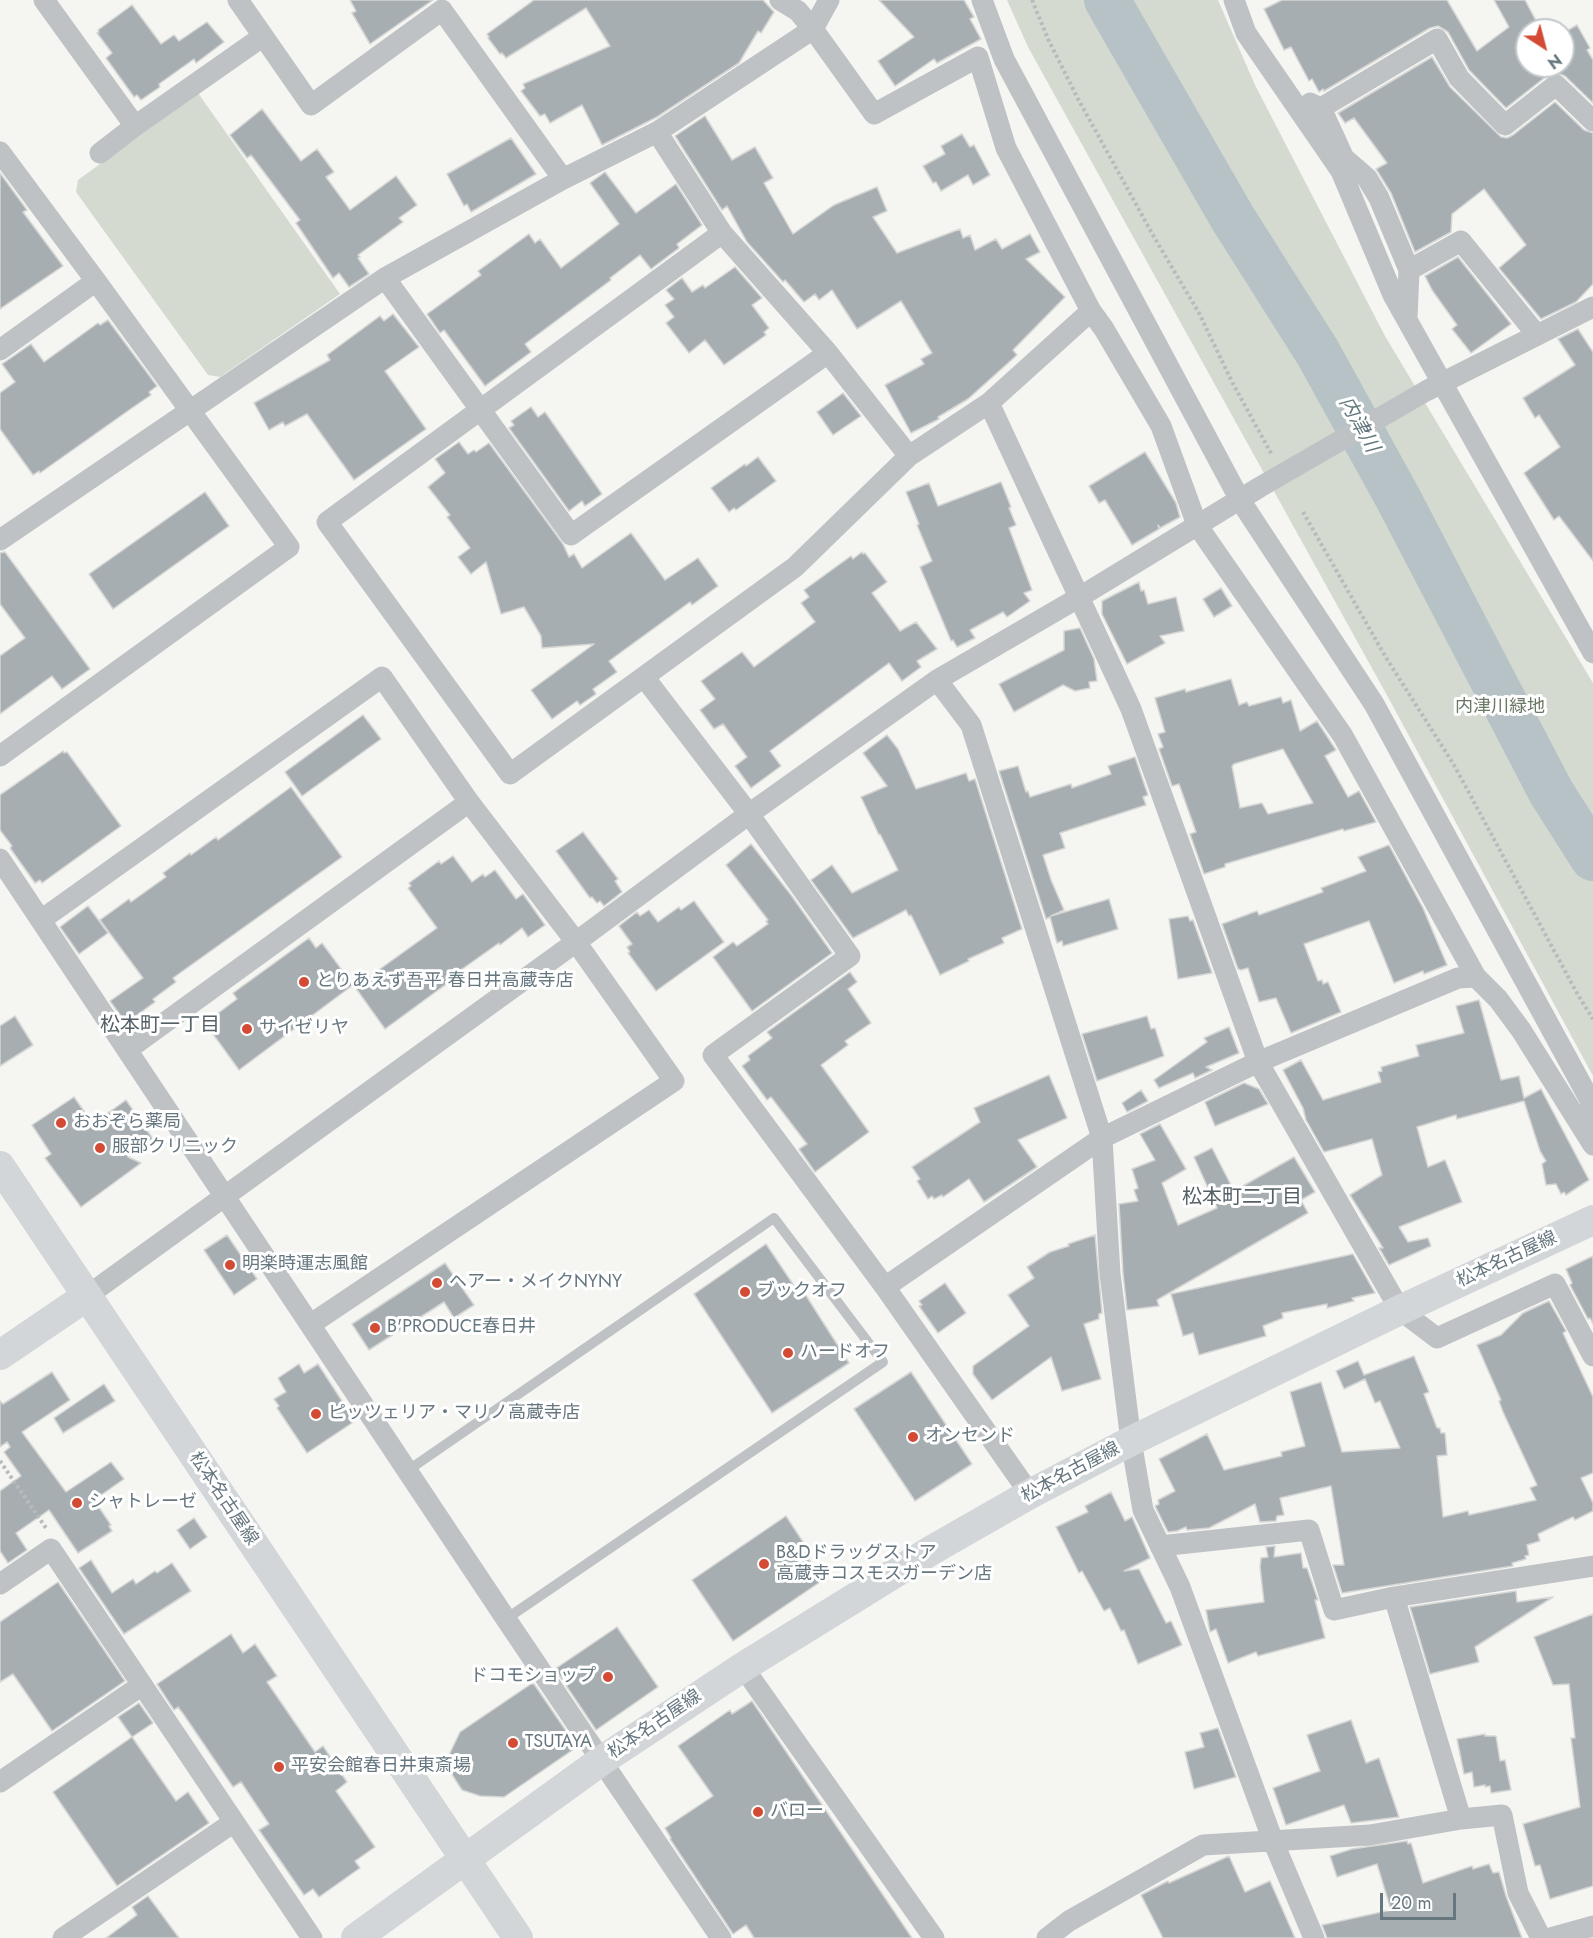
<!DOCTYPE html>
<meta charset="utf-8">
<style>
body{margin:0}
#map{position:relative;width:1593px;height:1938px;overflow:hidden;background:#f5f5f2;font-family:Jost,sans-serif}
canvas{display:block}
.north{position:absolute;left:1515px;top:18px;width:60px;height:60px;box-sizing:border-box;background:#fff;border:2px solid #c2c9cc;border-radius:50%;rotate:144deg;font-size:16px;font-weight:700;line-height:24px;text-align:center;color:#677780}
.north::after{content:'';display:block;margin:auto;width:21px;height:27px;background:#d34b34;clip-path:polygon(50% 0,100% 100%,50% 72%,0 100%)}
.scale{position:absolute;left:1380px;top:1893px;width:76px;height:27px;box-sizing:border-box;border:3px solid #677780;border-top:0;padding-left:8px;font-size:18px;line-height:21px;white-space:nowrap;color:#677780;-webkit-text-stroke:4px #fff;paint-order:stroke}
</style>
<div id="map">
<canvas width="1593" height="1938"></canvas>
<div class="north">N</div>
<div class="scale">20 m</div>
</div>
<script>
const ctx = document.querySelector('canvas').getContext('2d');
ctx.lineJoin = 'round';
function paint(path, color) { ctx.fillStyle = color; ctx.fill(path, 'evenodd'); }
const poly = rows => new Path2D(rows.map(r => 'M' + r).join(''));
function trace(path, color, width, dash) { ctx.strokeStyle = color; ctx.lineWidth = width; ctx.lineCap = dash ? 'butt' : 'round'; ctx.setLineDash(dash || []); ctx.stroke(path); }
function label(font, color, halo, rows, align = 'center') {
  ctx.font = font + ' Jost,"Noto Sans JP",sans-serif'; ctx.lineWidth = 6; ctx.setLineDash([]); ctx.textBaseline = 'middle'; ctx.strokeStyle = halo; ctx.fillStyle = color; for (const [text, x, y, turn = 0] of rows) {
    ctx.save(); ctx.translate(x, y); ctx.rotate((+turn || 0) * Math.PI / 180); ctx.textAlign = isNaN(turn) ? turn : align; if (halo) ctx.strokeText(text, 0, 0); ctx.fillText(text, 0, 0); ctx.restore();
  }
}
paint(poly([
 [1007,0,1218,0,1255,85,1385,336,1593,683,1593,1076,1389,699,1028,47],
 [198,93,340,294,220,377,208,375,76,192,78,180]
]), '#d5dad1');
trace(poly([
 [1107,0,1232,217,1318,353,1399,500,1551,792,1593,858]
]), '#b6c2c5', 46);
const building = poly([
 [350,0,433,0,370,44,352,13,356,11,350,0],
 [534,0,763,0,774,12,761,33,758,31,739,63,657,117,602,145,582,105,550,123,545,114,540,116,521,91,525,88,523,84,610,46,586,8,506,58,502,53,500,54,488,38,489,37,487,34,534,0],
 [879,0,964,0,974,17,970,19,981,39,937,63,934,59,895,86,878,61,914,37,879,0],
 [1282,0,1447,0,1477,51,1509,27,1494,0,1525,0,1541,30,1527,30,1527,66,1563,66,1563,33,1577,25,1590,48,1587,50,1593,60,1593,103,1565,76,1554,72,1548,75,1506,108,1469,70,1448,32,1438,26,1430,28,1324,91,1323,89,1319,92,1312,79,1309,81,1291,47,1284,50,1264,9,1282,0],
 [132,5,161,44,174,35,179,41,207,22,224,42,196,63,194,59,159,84,160,87,141,100,137,95,134,97,106,58,112,53,97,33,99,32,98,30,132,5],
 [1432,57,1450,87,1501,137,1507,138,1513,135,1555,102,1584,130,1593,133,1593,284,1576,302,1541,319,1499,268,1526,245,1484,189,1452,214,1451,232,1415,252,1391,193,1376,169,1387,163,1354,118,1345,123,1338,113,1432,57],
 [262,109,301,161,317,149,334,172,326,177,350,210,396,176,417,205,399,218,403,222,358,255,360,257,358,258,369,274,349,287,339,273,333,278,296,223,300,220,251,155,247,158,230,135,262,109],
 [705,116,732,160,755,147,773,178,764,183,793,234,834,205,877,187,887,211,873,217,897,253,960,229,963,238,970,235,975,250,996,239,1002,249,1030,234,1040,252,1026,259,1065,297,1013,350,1017,355,968,399,938,417,939,419,911,433,885,385,924,364,921,359,932,353,901,301,857,329,832,290,819,300,815,294,804,302,785,280,783,282,747,242,727,206,722,210,675,136,705,116],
 [962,134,970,147,974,145,990,175,973,185,968,175,941,191,936,182,933,183,923,166,945,154,941,146,962,134],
 [511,138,536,174,471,212,467,204,464,206,447,174,511,138],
 [605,172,636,213,676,184,702,225,677,244,679,248,651,269,640,255,610,278,611,280,525,344,531,352,485,386,444,330,440,333,427,314,481,275,478,271,529,234,535,243,540,239,561,268,619,224,590,183,605,172],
 [0,173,27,210,23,212,63,266,0,309,0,173],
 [1458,257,1511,324,1471,353,1452,329,1457,325,1432,290,1425,276,1458,257],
 [735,267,762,298,752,305,769,328,764,332,766,335,724,365,705,340,689,353,666,323,674,317,665,305,674,299,666,290,682,278,692,292,703,285,705,288,735,267],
 [393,314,419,347,385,371,426,429,354,480,307,414,285,426,283,422,269,430,254,403,330,360,327,355,380,316,384,321,393,314],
 [108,320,157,386,149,392,151,395,132,408,40,473,39,471,33,475,0,429,0,393,15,382,2,364,31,344,44,362,98,323,100,325,108,320],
 [1578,329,1593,352,1593,561,1559,516,1554,520,1524,473,1560,447,1539,415,1535,418,1523,398,1575,365,1558,339,1578,329],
 [843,393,861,416,833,435,817,412,843,393],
 [531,407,538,417,545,412,602,494,585,506,582,501,569,511,509,428,514,425,511,421,531,407],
 [459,442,468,454,474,450,476,452,489,443,563,544,569,557,574,554,582,568,631,533,665,580,698,558,718,586,692,605,690,602,609,661,617,672,593,689,596,694,580,705,577,701,552,719,531,690,594,644,542,648,541,636,524,607,501,614,486,562,471,574,458,557,470,548,447,517,450,515,428,487,445,473,435,459,459,442],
 [1145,452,1176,503,1180,517,1160,528,1158,525,1159,529,1132,545,1105,500,1099,503,1089,486,1145,452],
 [758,457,776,481,736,510,734,508,729,512,711,488,745,464,746,466,758,457],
 [1001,482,1011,507,1009,508,1016,525,1009,528,1032,590,1024,593,1030,601,1007,617,1003,612,970,630,975,638,957,647,953,640,951,641,920,567,932,561,917,525,919,524,906,492,929,483,938,506,1001,482],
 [205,492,229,526,113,609,89,574,205,492],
 [5,552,90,669,62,689,52,676,0,714,0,656,25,638,0,604,0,553,5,552],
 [862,552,863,554,865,553,887,582,872,593,900,631,916,622,937,649,917,661,921,667,902,681,889,663,770,751,781,766,751,788,735,766,747,757,723,724,714,729,700,710,715,699,701,681,742,652,754,667,815,622,801,603,809,597,804,590,851,556,853,559,862,552],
 [1139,582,1141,591,1144,590,1148,604,1176,597,1184,631,1160,636,1165,643,1127,664,1102,614,1102,601,1139,582],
 [1221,588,1232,606,1214,617,1203,599,1221,588],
 [1080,628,1094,659,1097,681,1089,682,1090,688,1075,691,1063,685,1014,712,999,684,1064,650,1064,631,1080,628],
 [1231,679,1239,705,1247,702,1249,706,1281,697,1283,703,1291,700,1300,731,1317,721,1336,750,1325,756,1348,797,1359,791,1376,822,1344,831,1343,829,1225,864,1225,867,1204,874,1190,834,1196,832,1179,784,1172,786,1159,749,1163,747,1158,734,1165,732,1155,698,1185,689,1186,692,1231,679],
 [1283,749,1313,803,1268,814,1262,803,1240,808,1232,766,1234,764,1283,749],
 [363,715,381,739,302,796,285,772,363,715],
 [887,735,898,749,916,789,966,773,969,781,975,779,1022,929,1002,938,1004,943,968,959,969,961,940,975,911,915,909,916,906,910,853,938,811,880,832,865,852,893,898,870,880,834,879,835,861,797,887,786,863,753,887,735],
 [63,751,64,753,67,752,121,826,42,883,40,880,35,883,10,848,12,846,0,830,0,795,63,751],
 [1135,757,1148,795,1143,797,1146,805,1060,833,1065,848,1043,855,1051,880,1064,910,1051,916,1109,899,1118,929,1063,946,1062,941,1057,943,1050,917,1046,919,999,771,1018,766,1026,792,1028,791,1030,797,1071,784,1072,788,1111,774,1108,766,1135,757],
 [291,787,342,857,173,978,176,982,153,999,155,1002,126,1023,110,1001,143,978,100,920,129,899,131,902,166,877,163,873,190,853,191,855,216,837,218,840,291,787],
 [583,832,618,879,615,881,622,892,604,906,600,901,597,903,592,897,590,898,556,851,583,832],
 [751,844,791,895,832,953,752,1011,713,957,733,942,737,946,768,924,766,921,768,920,726,865,751,844],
 [1389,845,1423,908,1447,965,1424,974,1423,971,1394,983,1369,921,1304,944,1318,981,1322,980,1323,984,1328,982,1341,1012,1291,1033,1276,998,1259,1002,1248,968,1241,970,1238,969,1222,924,1257,911,1259,915,1323,892,1321,888,1366,871,1358,857,1389,845],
 [453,856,472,882,483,874,485,877,495,870,516,899,523,894,545,925,528,937,522,928,500,945,499,943,458,972,460,974,385,1029,355,987,437,928,408,888,411,886,409,883,439,861,441,864,453,856],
 [694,901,724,942,656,991,628,953,630,952,627,947,632,944,619,926,637,912,640,916,649,910,658,922,679,907,681,910,694,901],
 [88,906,108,933,79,954,60,927,88,906],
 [1188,916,1190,921,1193,920,1212,973,1178,979,1169,919,1188,916],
 [309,938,316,948,322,943,353,985,239,1070,205,1023,237,999,233,993,309,938],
 [850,972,857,982,848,989,871,1023,845,1041,848,1045,821,1065,869,1132,815,1172,799,1149,807,1144,771,1097,767,1100,742,1066,750,1060,748,1056,772,1038,767,1032,850,972],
 [1479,1000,1501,1080,1519,1076,1524,1098,1541,1089,1589,1180,1566,1195,1564,1192,1561,1194,1556,1184,1546,1185,1542,1164,1546,1161,1540,1151,1524,1101,1457,1119,1456,1115,1417,1127,1428,1167,1445,1160,1462,1202,1399,1227,1408,1242,1428,1238,1431,1246,1389,1265,1379,1248,1383,1248,1350,1195,1382,1175,1372,1139,1324,1152,1306,1120,1303,1108,1283,1070,1301,1060,1323,1100,1381,1082,1378,1072,1382,1071,1381,1067,1419,1056,1416,1045,1464,1033,1456,1006,1479,1000],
 [15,1016,33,1045,0,1066,0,1026,15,1016],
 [1147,1016,1151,1029,1155,1028,1164,1056,1097,1081,1082,1034,1147,1016],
 [1229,1027,1239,1053,1206,1067,1212,1070,1195,1078,1193,1073,1159,1088,1154,1080,1207,1042,1204,1038,1229,1027],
 [1049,1075,1067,1118,1018,1140,1037,1167,984,1202,969,1179,943,1197,942,1195,934,1199,932,1196,928,1199,917,1181,920,1179,912,1167,980,1122,974,1108,1049,1075],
 [1244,1083,1259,1089,1268,1104,1215,1126,1205,1102,1244,1083],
 [1141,1090,1148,1101,1127,1112,1122,1103,1141,1090],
 [74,1097,93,1124,126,1100,153,1139,128,1157,141,1163,81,1207,45,1158,51,1154,32,1125,74,1097],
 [1160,1124,1186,1169,1162,1183,1178,1225,1217,1208,1194,1157,1212,1148,1234,1191,1294,1157,1315,1192,1301,1200,1308,1213,1157,1300,1159,1306,1127,1310,1123,1273,1119,1204,1138,1201,1134,1190,1138,1188,1132,1169,1155,1160,1140,1134,1160,1124],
 [227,1235,257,1279,234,1295,204,1250,227,1235],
 [1095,1235,1102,1313,1099,1314,1099,1319,1084,1324,1101,1379,1062,1391,1051,1357,992,1400,973,1374,973,1366,1029,1326,1008,1295,1034,1278,1027,1267,1050,1252,1069,1246,1068,1244,1095,1235],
 [766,1244,801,1296,805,1294,849,1363,772,1413,694,1294,766,1244],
 [1353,1254,1375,1293,1352,1298,1354,1301,1327,1308,1327,1304,1282,1313,1283,1318,1263,1326,1266,1336,1199,1355,1193,1333,1183,1336,1171,1294,1353,1254],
 [1593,1256,1593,1324,1590,1318,1588,1319,1570,1285,1572,1283,1566,1269,1593,1256],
 [445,1263,474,1305,454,1318,444,1302,369,1350,352,1324,445,1263],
 [945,1283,966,1313,938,1333,919,1306,922,1305,919,1301,945,1283],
 [1549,1301,1566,1331,1563,1333,1593,1397,1593,1473,1581,1478,1593,1503,1593,1511,1575,1520,1573,1517,1538,1534,1540,1541,1527,1545,1529,1555,1525,1556,1526,1559,1512,1563,1513,1566,1342,1593,1333,1565,1344,1565,1331,1486,1280,1498,1284,1515,1277,1516,1276,1521,1260,1522,1255,1504,1209,1528,1187,1530,1186,1527,1177,1531,1168,1532,1155,1506,1159,1504,1158,1500,1175,1491,1159,1459,1207,1434,1224,1470,1282,1456,1281,1452,1305,1446,1290,1392,1321,1382,1342,1452,1400,1448,1380,1401,1375,1403,1365,1379,1344,1389,1336,1371,1358,1361,1364,1375,1414,1356,1429,1392,1424,1394,1437,1428,1440,1428,1441,1433,1445,1433,1447,1455,1437,1456,1443,1517,1468,1511,1469,1515,1536,1500,1530,1488,1537,1485,1503,1412,1499,1401,1501,1400,1477,1345,1501,1335,1523,1313,1549,1301],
 [299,1364,304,1373,318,1364,355,1421,307,1453,277,1408,279,1406,274,1399,286,1392,278,1378,299,1364],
 [52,1372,70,1400,22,1432,66,1492,111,1462,124,1479,94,1500,111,1525,109,1526,112,1531,78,1553,49,1510,16,1533,27,1550,8,1563,0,1551,0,1491,21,1476,4,1452,10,1447,7,1442,0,1447,0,1401,3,1404,52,1372],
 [911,1372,972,1464,915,1501,854,1409,911,1372],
 [104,1384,115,1401,63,1433,54,1418,104,1384],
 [1111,1492,1125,1521,1132,1517,1150,1558,1124,1571,1139,1569,1166,1623,1171,1621,1182,1645,1138,1664,1124,1630,1121,1631,1110,1608,1104,1611,1082,1571,1079,1573,1056,1527,1088,1512,1085,1506,1111,1492],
 [786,1516,805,1545,801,1548,823,1580,733,1641,692,1580,786,1516],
 [194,1518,207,1537,190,1549,177,1530,194,1518],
 [1275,1546,1274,1557,1301,1553,1303,1568,1307,1568,1318,1600,1315,1600,1325,1638,1258,1656,1256,1652,1228,1663,1216,1629,1210,1632,1206,1610,1264,1602,1260,1567,1261,1558,1268,1557,1266,1547,1275,1546],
 [91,1560,112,1593,133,1579,136,1584,155,1571,157,1573,172,1563,191,1591,124,1634,79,1568,91,1560],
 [58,1582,125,1681,52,1731,13,1674,0,1682,0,1622,58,1582],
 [1516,1591,1517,1602,1553,1597,1475,1647,1479,1662,1430,1674,1410,1607,1516,1591],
 [1593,1614,1593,1886,1550,1899,1540,1865,1535,1866,1523,1824,1580,1807,1571,1738,1575,1738,1569,1684,1553,1685,1534,1637,1593,1614],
 [617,1627,658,1687,596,1730,555,1669,617,1627],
 [231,1634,243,1653,255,1644,277,1676,267,1682,315,1752,323,1746,347,1782,336,1791,375,1847,355,1861,360,1868,319,1897,313,1889,304,1895,259,1830,269,1824,241,1782,233,1787,184,1715,178,1707,174,1710,157,1684,231,1634],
 [531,1684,534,1684,575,1744,572,1746,574,1749,504,1797,480,1796,462,1790,451,1773,450,1753,460,1732,531,1684],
 [752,1701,760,1713,912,1938,754,1938,746,1925,733,1934,670,1839,671,1838,665,1828,713,1796,678,1746,730,1710,732,1714,752,1701],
 [139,1703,153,1723,132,1737,118,1717,139,1703],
 [1351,1720,1366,1763,1379,1758,1399,1817,1351,1823,1344,1805,1286,1825,1273,1788,1320,1771,1307,1735,1351,1720],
 [1218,1728,1236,1777,1194,1789,1185,1752,1204,1747,1200,1733,1218,1728],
 [1485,1734,1485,1736,1496,1736,1500,1761,1505,1760,1511,1790,1491,1793,1490,1786,1485,1787,1485,1785,1474,1787,1472,1772,1464,1774,1457,1739,1485,1734],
 [132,1737,176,1801,188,1792,209,1823,117,1886,53,1792,132,1737],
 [1407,1841,1408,1844,1411,1843,1423,1883,1472,1866,1473,1869,1489,1864,1493,1873,1499,1872,1506,1896,1522,1938,1327,1938,1322,1925,1391,1910,1377,1864,1337,1877,1330,1856,1352,1849,1407,1841],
 [1229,1856,1245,1892,1270,1881,1295,1938,1163,1938,1141,1895,1168,1881,1169,1883,1229,1856],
 [148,1896,179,1938,106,1938,137,1915,132,1907,148,1896]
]);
paint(building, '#a7aeb2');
trace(building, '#d6d6d5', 1.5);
trace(poly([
 [1032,0,1048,39,1077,97,1154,237,1199,313,1232,382,1272,455],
 [1303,512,1385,656,1454,765,1578,995,1593,1019],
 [0,1461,46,1528]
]), '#b8bbbd', 4, [3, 3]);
trace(poly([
 [407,1471,774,1218,883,1362,506,1619]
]), '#bec2c5', 10);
trace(poly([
 [44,0,135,126],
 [238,0,311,105,442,10,563,179],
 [780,0,798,11,813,29,874,114,978,57,1006,148,1091,311,1104,329,1161,426,1197,525,1343,736,1476,977],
 [982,0,1004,59,1240,500,1374,704,1591,1102,1585,1132],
 [1234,0,1246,33,1341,171,1393,295,1593,653],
 [1310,103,1321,108,1343,156],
 [1321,108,1437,39,1459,78,1505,125,1556,85,1593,121],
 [657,132,722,233,828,353,909,456],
 [0,152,96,281,289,547,0,756],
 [100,153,135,126,262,37],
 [1345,159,1367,178,1379,198,1409,270,1407,319],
 [722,233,327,522,510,774,795,567,909,456,989,403,1091,311],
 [1409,270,1461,241,1537,335],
 [385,278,571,535,828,353],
 [0,350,96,281],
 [989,403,1131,709,1258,1062,1400,1310,1437,1338,1555,1284,1593,1356],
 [0,540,385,278,563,179,657,132,813,29,829,0],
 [644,677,749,814,850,956,713,1055,885,1287,1030,1494],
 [937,680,971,725,1102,1138,1110,1274,1131,1441,1143,1510,1180,1587,1273,1841,1314,1938],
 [0,859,506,1619,721,1938],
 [41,920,382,677,469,802,576,942,674,1081,311,1324],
 [127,1050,469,802],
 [885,1287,1102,1138,1258,1062,1458,978,1476,977,1498,999,1521,1030,1593,1145],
 [87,1296,576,942,749,814,937,680,1078,598,1260,487,1426,391,1593,307],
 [1160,1546,1309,1530,1334,1610,1394,1597,1593,1566],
 [0,1584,51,1549,312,1938],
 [1394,1597,1461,1819],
 [743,1667,934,1938],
 [0,1782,142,1685],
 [63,1938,234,1822],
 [1047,1938,1069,1921,1203,1845,1370,1835,1461,1819,1502,1815,1518,1893,1541,1938],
 [1550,1938,1593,1926]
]), '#bec2c5', 21);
trace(poly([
 [0,1166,518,1938],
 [0,1355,87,1296],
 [356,1938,601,1761,743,1667,932,1550,1030,1494,1131,1441,1400,1310,1593,1220]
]), '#d2d6d9', 30);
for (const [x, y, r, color] of [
 [304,982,6,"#d34b34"],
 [247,1029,6,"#d34b34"],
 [61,1123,6,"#d34b34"],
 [100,1148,6,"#d34b34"],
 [230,1265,6,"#d34b34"],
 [437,1283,6,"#d34b34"],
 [745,1292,6,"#d34b34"],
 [375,1328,6,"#d34b34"],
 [788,1353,6,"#d34b34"],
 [316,1414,6,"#d34b34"],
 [913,1437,6,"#d34b34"],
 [77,1503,6,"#d34b34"],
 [764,1564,6,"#d34b34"],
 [608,1677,6,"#d34b34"],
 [513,1743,6,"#d34b34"],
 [279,1767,6,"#d34b34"],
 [758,1812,6,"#d34b34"]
]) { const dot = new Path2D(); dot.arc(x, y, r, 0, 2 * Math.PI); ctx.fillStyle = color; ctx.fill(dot); trace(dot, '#fff', 2); }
label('18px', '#6a7865', '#fff', [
 ["内津川緑地",1500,708]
]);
label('18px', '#677780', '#fff', [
 ["とりあえず吾平 春日井高蔵寺店",316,982],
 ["サイゼリヤ",259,1029],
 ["おおぞら薬局",73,1123],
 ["服部クリニック",112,1148],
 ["明楽時運志風館",242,1265],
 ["ヘアー・メイクNYNY",449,1283],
 ["ブックオフ",757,1292],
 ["B'PRODUCE春日井",387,1328],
 ["ハードオフ",800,1353],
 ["ピッツェリア・マリノ高蔵寺店",328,1414],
 ["オンセンド",925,1437],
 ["シャトレーゼ",89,1503],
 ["B&Dドラッグストア",776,1554],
 ["高蔵寺コスモスガーデン店",776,1575],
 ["ドコモショップ",596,1677,"right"],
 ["TSUTAYA",525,1743],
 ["平安会館春日井東斎場",291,1767],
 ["バロー",770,1812]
], 'left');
label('18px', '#677780', '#fff', [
 ["松本名古屋線",1507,1260,-25],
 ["松本名古屋線",1071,1473,-28],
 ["松本名古屋線",223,1499,56],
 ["松本名古屋線",655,1725,-34]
]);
label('italic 20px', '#63787d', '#fff', [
 ["内津川",1358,425,61]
]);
label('20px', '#546066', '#fff', [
 ["松本町一丁目",160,1026],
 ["松本町二丁目",1242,1198]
]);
</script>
